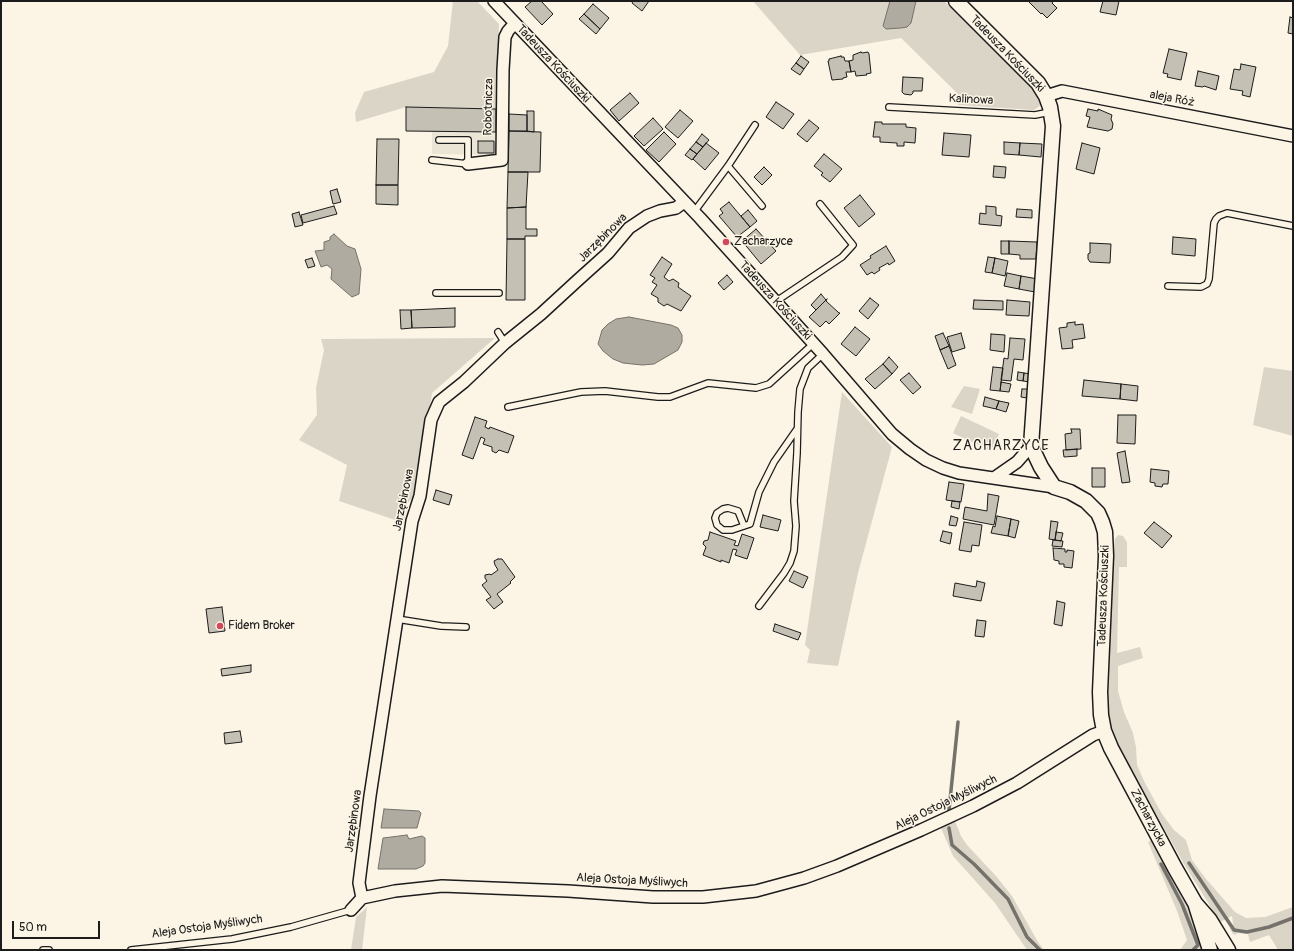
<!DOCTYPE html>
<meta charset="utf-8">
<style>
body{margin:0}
#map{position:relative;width:1294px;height:951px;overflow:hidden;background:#fcf5e5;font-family:Pangolin,sans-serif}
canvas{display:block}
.frame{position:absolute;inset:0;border:2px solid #1c1c1c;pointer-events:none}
.scale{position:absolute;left:12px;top:921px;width:88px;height:18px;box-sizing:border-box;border:2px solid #1c1c1c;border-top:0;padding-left:5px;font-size:12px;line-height:14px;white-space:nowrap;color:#1c1c1c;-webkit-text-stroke:3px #fcf5e5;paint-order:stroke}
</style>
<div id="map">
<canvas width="1294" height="951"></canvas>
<div class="frame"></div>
<div class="scale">50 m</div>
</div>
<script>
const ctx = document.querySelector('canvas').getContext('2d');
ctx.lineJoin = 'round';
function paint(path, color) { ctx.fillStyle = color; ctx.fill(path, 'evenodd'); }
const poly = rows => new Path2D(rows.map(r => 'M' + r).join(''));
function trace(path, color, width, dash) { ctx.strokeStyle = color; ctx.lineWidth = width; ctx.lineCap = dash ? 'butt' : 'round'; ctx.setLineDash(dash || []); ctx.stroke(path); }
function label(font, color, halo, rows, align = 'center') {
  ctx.font = font + ' Pangolin,sans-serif'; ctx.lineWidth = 3; ctx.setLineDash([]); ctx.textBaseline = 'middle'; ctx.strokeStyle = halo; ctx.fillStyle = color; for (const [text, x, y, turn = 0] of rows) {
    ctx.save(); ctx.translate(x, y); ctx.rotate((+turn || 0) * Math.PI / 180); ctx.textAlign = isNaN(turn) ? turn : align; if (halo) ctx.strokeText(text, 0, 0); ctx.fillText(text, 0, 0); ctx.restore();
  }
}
paint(poly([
 [406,107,496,109,495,155,432,154,432,131,406,131]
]), '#ebe5d6');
paint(poly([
 [453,1,477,1,499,24,496,109,406,107,356,122,355,113,364,92,434,72,448,46],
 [753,1,944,1,1035,91,1041,105,1034,110,958,105,958,94,901,38,800,55],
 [495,338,432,393,419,491,407,504,404,523,339,501,347,465,299,440,317,415,316,388,324,350,321,339],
 [1264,367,1293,371,1293,436,1253,425],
 [964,386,980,389,972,414,951,407],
 [842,392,892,447,858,573,838,666,807,663,810,650,805,645],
 [961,416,999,434,991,451,953,433],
 [1118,535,1123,536,1127,542,1127,567,1119,567,1117,653,1140,647,1143,658,1118,666,1118,691,1124,712,1133,733,1136,747,1137,765,1145,783,1162,814,1174,830,1186,840,1192,860,1206,879,1235,912,1246,918,1265,917,1293,907,1293,950,1278,950,1269,935,1250,942,1248,934,1237,933,1236,935,1233,934,1230,929,1233,924,1232,916,1220,922,1184,864,1156,814,1153,816,1121,757,1109,725,1107,711,1113,553,1115,539],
 [955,821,961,836,967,845,996,876,1012,896,1038,942,1044,950,1027,950,995,903,953,856,941,828],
 [1154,839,1190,906,1207,950,1180,950,1187,940,1177,911,1148,842],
 [367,907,362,950,351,950,356,917]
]), '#dbd5c8');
const water = poly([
 [890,1,916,1,911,23,907,27,901,28,886,29,883,26,890,1],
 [334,234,347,246,355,249,361,269,359,294,352,297,331,279,332,269,327,265,321,267,315,251,324,250,324,242,330,240,330,237,334,234],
 [629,317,671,325,678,328,682,335,682,342,678,350,654,364,642,365,623,363,613,359,603,351,598,344,602,330,608,324,616,319,629,317],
 [384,809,419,811,421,813,417,828,381,828,384,809],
 [407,835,409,839,422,836,425,838,425,863,423,866,416,869,378,869,383,838,407,835]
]);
paint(water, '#b0aba1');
trace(water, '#75726c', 1);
trace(poly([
 [949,810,958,722],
 [949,828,952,845,974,864,1008,899,1027,937,1040,950],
 [1189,863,1234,930,1247,932,1269,927,1293,918],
 [1161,864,1182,904,1198,945,1193,950]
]), '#75726c', 3.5);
const building = poly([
 [532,1,541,1,553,14,542,25,525,7,532,1],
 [633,1,649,1,642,11,632,3,633,1],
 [1028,1,1052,1,1053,2,1052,3,1057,8,1047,18,1042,13,1041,14,1028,1],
 [1103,1,1119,1,1116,15,1100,12,1103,1],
 [593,4,609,18,600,29,584,14,593,4],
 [584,14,600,29,596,34,579,19,584,14],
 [1290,17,1293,18,1293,34,1288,33,1290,17],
 [1169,49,1187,53,1181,80,1167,77,1168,74,1163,73,1169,49],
 [861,52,862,53,868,52,869,54,871,73,866,74,867,75,856,76,855,71,851,72,849,61,853,60,853,55,861,52],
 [801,56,809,62,804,69,796,63,801,56],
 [841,56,841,57,844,57,845,61,849,61,851,72,846,72,847,77,843,78,843,79,832,80,828,61,829,61,829,59,841,56],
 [796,63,804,69,800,75,791,69,796,63],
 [1241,64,1256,67,1250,97,1242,95,1243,91,1230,89,1234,69,1240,70,1241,64],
 [1198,71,1219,76,1216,90,1204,86,1203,87,1195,86,1198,71],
 [903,77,923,78,922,91,913,91,913,93,911,95,904,94,902,92,903,77],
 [630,93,639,103,619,121,610,110,630,93],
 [776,102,794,114,783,129,766,117,776,102],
 [406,107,496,109,496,132,406,131,406,107],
 [1088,109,1098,111,1098,109,1112,115,1111,119,1113,124,1112,129,1108,131,1087,127,1090,117,1086,116,1088,109],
 [680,110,693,121,678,138,665,127,680,110],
 [527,111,534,111,534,132,527,131,527,111],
 [509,114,527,115,527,131,509,131,509,114],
 [653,118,663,129,644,146,634,136,653,118],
 [809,120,819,128,807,142,797,134,809,120],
 [875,122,882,122,882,124,906,124,906,127,916,128,915,143,904,142,904,146,897,146,897,143,880,142,880,137,873,137,875,122],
 [509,131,541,132,540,172,508,172,509,131],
 [664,132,676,144,659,162,646,150,664,132],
 [944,133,971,135,969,157,942,155,944,133],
 [702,134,709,140,703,147,696,142,702,134],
 [377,139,399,139,398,185,376,185,377,139],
 [478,141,494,141,494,153,478,153,478,141],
 [696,142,703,147,697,154,690,149,696,142],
 [1004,142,1020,143,1019,155,1004,154,1004,142],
 [706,143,719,153,705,170,693,159,706,143],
 [1020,143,1042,144,1041,157,1019,155,1020,143],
 [1082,143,1100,148,1094,174,1076,169,1082,143],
 [690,149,697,154,692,160,685,155,690,149],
 [824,154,842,169,830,182,821,175,823,173,814,166,824,154],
 [994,166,1006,167,1005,178,993,177,994,166],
 [764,167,772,175,762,185,754,177,764,167],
 [508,172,528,172,526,207,507,208,508,172],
 [376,185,398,185,398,205,376,204,376,185],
 [337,189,341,202,333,204,330,191,337,189],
 [860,195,875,214,859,227,844,208,860,195],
 [729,202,750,227,737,237,719,216,723,213,720,209,729,202],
 [334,206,337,214,303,223,301,215,334,206],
 [986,206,996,207,996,215,1002,216,1001,226,979,224,980,213,986,214,986,206],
 [526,207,526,229,537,229,537,236,525,236,525,239,507,239,507,208,526,207],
 [1017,209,1032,210,1032,218,1016,217,1017,209],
 [748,210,757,221,750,227,741,216,748,210],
 [299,212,303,225,295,227,292,214,299,212],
 [756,229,776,251,761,264,742,241,756,229],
 [1173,237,1196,239,1195,256,1172,254,1173,237],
 [507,239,525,239,525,300,506,300,507,239],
 [1001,241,1009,241,1009,254,1001,254,1001,241],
 [1009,241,1037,242,1036,259,1020,259,1020,255,1009,254,1009,241],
 [1090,243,1111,244,1110,263,1090,262,1088,259,1088,254,1090,253,1090,243],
 [886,246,895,261,889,265,888,263,879,268,880,270,874,274,872,272,867,275,860,265,871,258,870,256,886,246],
 [662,257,672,264,664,277,669,281,673,279,679,283,678,287,691,296,681,311,667,304,664,306,658,302,658,298,651,294,657,285,652,282,655,278,650,275,662,257],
 [988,257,995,258,992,273,985,272,988,257],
 [312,258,315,266,308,268,305,260,312,258],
 [995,258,1008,261,1005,276,992,273,995,258],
 [1007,273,1021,276,1019,289,1004,286,1007,273],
 [727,275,733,282,724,290,718,283,727,275],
 [1021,276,1038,279,1035,292,1019,289,1021,276],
 [821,294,826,300,816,310,811,305,821,294],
 [870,298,879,305,868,319,859,311,870,298],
 [827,299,826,301,839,313,840,313,829,324,826,321,820,327,809,317,827,299],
 [974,300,1003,301,1003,310,973,309,974,300],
 [1007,300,1030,302,1029,316,1006,315,1007,300],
 [455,308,455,327,412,328,411,310,455,308],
 [400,310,411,310,412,328,401,329,400,310],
 [1075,322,1075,325,1083,324,1085,338,1072,340,1073,348,1062,349,1059,328,1067,327,1067,323,1075,322],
 [855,327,870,339,856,356,841,344,855,327],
 [943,333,949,346,940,350,935,336,943,333],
 [961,333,965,348,952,352,947,337,961,333],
 [991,334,1005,335,1004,352,990,350,991,334],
 [1010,338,1025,339,1023,360,1014,359,1011,381,1001,380,1004,358,1008,359,1010,338],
 [949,346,956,365,948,369,940,350,949,346],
 [889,357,898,367,892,374,883,364,889,357],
 [883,364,892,374,875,389,865,379,883,364],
 [993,367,1003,368,1000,391,990,390,993,367],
 [1018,372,1024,373,1023,381,1017,380,1018,372],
 [909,373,921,387,913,394,900,380,909,373],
 [1024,373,1031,374,1030,382,1023,381,1024,373],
 [1084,380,1121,384,1120,399,1082,396,1084,380],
 [1001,382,1011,384,1009,392,1000,391,1001,382],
 [1121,384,1138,386,1137,401,1120,399,1121,384],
 [1022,389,1028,389,1027,398,1021,397,1022,389],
 [985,397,999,401,996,409,983,406,985,397],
 [999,401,1009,403,1006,412,996,409,999,401],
 [1118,415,1136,415,1135,444,1117,443,1118,415],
 [475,417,487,421,485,427,489,429,490,427,514,436,508,453,499,450,496,453,492,451,492,447,483,444,485,439,481,437,473,459,462,455,475,417],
 [1071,429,1080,429,1081,449,1066,450,1065,434,1072,433,1071,429],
 [1077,449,1077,456,1064,457,1063,450,1077,449],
 [1125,451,1130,482,1122,483,1117,453,1125,451],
 [1092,468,1105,468,1105,487,1092,487,1092,468],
 [1151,469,1169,471,1168,484,1163,484,1162,487,1155,486,1155,483,1150,482,1151,469],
 [949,482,964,484,961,502,946,500,949,482],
 [436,490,452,495,449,505,433,500,436,490],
 [988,494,999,496,994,525,963,519,965,507,987,511,988,494],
 [952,501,960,502,959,509,951,507,952,501],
 [763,515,781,520,778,531,760,527,763,515],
 [951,516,958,518,956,526,949,525,951,516],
 [997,516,1011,519,1008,536,991,533,993,526,995,527,997,516],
 [1011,519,1019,521,1015,538,1008,536,1011,519],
 [1051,521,1058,522,1055,540,1049,539,1051,521],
 [964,522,982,525,979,546,972,545,971,552,959,550,964,522],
 [1154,522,1172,536,1162,548,1144,533,1154,522],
 [943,531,952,533,950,544,940,541,943,531],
 [710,532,736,541,734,545,738,546,742,534,754,538,747,559,735,555,737,550,733,549,729,563,721,560,721,562,703,555,706,547,703,544,704,541,708,540,710,532],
 [1056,532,1063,533,1061,541,1055,540,1056,532],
 [1053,540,1063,541,1062,547,1052,546,1053,540],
 [1053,548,1065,549,1065,552,1067,552,1067,550,1074,551,1072,568,1064,567,1064,564,1059,564,1059,561,1054,560,1053,548],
 [498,559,502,559,515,577,510,582,511,583,497,594,503,602,494,609,486,600,491,597,482,585,487,581,485,578,485,575,490,574,491,575,498,570,495,565,494,561,498,559],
 [794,571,808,577,803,588,789,581,794,571],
 [977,581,985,583,981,601,953,596,955,583,976,587,977,581],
 [1057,601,1065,603,1062,626,1054,624,1057,601],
 [222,607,225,631,209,633,206,609,222,607],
 [977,620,986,621,984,637,975,636,977,620],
 [775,624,801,633,798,640,773,631,775,624],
 [251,665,251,672,222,676,221,669,251,665],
 [240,731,242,742,225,744,224,733,240,731]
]);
paint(building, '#c4c0b3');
trace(building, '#1c1c1c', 1);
const service = poly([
 [889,107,1035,115,1050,112],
 [432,160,468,164,468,140,439,140],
 [728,166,762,206],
 [694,212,728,166,755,125],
 [1168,286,1201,287,1207,284,1209,279,1214,223,1216,219,1219,216,1227,213,1293,226],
 [436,293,499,293],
 [775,302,842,257,853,245,820,204],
 [498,332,505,343],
 [508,407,581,392,605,391,658,397,670,397,708,383,756,388,769,384,813,344],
 [744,526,738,511,728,508,723,509,717,513,715,518,717,525,723,530,732,530,750,524,759,492,774,462,797,429],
 [759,606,784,573,790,563,794,551,796,526,794,501,797,453,798,412,800,389,808,368,823,354],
 [397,619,441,626,466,627],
 [43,950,49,950],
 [131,950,232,939,291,927,351,910]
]);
const minor = poly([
 [494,1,700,218,823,354,892,434,910,449,926,460,943,468,959,473,1054,487],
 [1046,96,1062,91,1293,136],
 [468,164,502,160,503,70,505,37,508,31,515,23],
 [994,478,1017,462,1031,446],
 [362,898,359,883,361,867,370,796,412,521,420,496,431,420,439,402,464,382,505,343,541,314,578,280,608,253,629,228,647,216,660,211,676,208,684,202],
 [351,910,362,898,395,891,442,886,568,891,653,897,703,897,756,891,804,878,837,866,921,830,973,806,1017,783,1093,735,1104,731]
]);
const tertiary = poly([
 [956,1,1038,83,1046,96,1050,107,1053,126,1031,446,1041,467,1054,487,1070,492,1086,501,1098,513,1102,522,1105,532,1106,556,1100,692,1101,715,1104,731,1111,748,1175,868,1195,903,1209,919,1228,950],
 [1196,906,1210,950]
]);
trace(service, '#1c1c1c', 8);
trace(minor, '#1c1c1c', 14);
trace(tertiary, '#1c1c1c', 17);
trace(service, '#fcf5e5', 5.5);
trace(minor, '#fcf5e5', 11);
trace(tertiary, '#fcf5e5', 14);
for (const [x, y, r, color] of [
 [726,242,4,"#d1495b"],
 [220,626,4,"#d1495b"]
]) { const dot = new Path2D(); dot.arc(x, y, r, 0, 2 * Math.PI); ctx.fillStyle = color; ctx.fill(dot); trace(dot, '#fcf5e5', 1.5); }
label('12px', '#1c1c1c', '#fcf5e5', [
 ["Tadeusza Kościuszki",1007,54,46],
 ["Tadeusza Kościuszki",553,64,47],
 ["aleja Róż",1172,99,11],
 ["Kalinowa",971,100,3],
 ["Robotnicza",489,107,-89],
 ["Jarzębinowa",603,238,-45],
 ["Tadeusza Kościuszki",775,301,48],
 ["Jarzębinowa",404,500,-78],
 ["Tadeusza Kościuszki",1104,596,-88],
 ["Aleja Ostoja Myśliwych",946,803,-26],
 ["Zacharzycka",1148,818,62],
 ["Jarzębinowa",354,821,-82],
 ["Aleja Ostoja Myśliwych",632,881,3],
 ["Aleja Ostoja Myśliwych",207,927,-8]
]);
label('12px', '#1c1c1c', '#fcf5e5', [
 ["Zacharzyce",734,242],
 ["Fidem Broker",228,626]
], 'left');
ctx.letterSpacing = '1px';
label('14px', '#1c1c1c', '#fcf5e5', [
 ["ZACHARZYCE",1001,446]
]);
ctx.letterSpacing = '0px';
</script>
